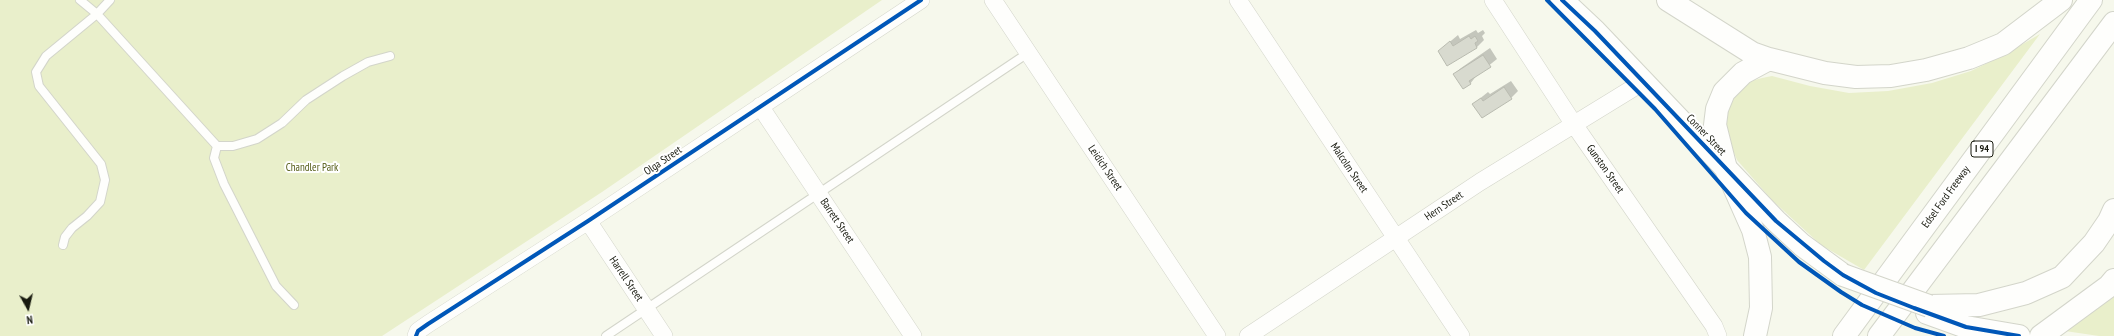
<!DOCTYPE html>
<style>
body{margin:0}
#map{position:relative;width:2114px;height:336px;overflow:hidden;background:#f6f8ec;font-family:"PT Sans Narrow",sans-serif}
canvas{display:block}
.north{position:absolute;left:8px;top:288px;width:40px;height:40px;-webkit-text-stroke:3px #fff;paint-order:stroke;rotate:172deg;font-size:11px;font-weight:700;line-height:16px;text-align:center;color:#181a0f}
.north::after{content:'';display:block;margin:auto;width:14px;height:18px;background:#181a0f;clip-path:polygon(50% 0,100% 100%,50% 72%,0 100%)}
</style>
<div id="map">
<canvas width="2114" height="336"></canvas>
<div class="north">N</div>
</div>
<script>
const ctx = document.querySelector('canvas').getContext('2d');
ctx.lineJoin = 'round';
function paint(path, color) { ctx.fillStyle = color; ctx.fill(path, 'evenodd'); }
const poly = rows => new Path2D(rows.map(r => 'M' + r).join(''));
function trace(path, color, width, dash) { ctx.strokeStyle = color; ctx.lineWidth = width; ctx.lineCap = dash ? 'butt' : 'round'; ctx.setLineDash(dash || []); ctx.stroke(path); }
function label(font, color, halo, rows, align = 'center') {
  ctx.font = font + ' "PT Sans Narrow",sans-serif'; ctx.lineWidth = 4; ctx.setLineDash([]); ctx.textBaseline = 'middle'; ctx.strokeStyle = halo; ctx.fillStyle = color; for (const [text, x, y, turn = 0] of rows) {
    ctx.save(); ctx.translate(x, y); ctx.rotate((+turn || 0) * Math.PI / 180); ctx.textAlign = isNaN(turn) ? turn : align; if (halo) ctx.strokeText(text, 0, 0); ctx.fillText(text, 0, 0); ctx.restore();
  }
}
paint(poly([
 [0,0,882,0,602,192,382,336,0,336],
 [2040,34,1864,270,1821,245,1772,200,1737,160,1724,129,1732,96,1744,83,1762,78,1772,76,1810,86,1849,93,1888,91,1932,83,1971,71,2004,55],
 [2114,290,2114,336,2099,336,2065,331]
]), '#e9efcb');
paint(poly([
 [1476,30,1478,33,1483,30,1485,33,1482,36,1484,40,1477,47,1447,65,1446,45,1458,35,1460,39],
 [1490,48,1497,59,1477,75,1470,84,1454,74,1461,68],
 [1511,81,1518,91,1511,98,1473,104,1488,92,1490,94]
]), '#0003');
const building = poly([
 [1469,36,1471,39,1475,36,1478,41,1475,43,1477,48,1447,66,1438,51,1450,41,1453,46,1469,36],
 [1483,55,1491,67,1469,81,1471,84,1463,89,1453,74,1483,55],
 [1504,87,1512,99,1482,118,1472,104,1481,98,1483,101,1504,87]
]);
paint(building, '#d8dacf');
trace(building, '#b9bbb0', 1);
const lane = poly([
 [80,0,97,14,217,146,233,146,257,139,282,123,306,100,343,76,368,62,390,56],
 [217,146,214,158,224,184,276,286,294,305],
 [63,245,65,237,72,228,87,216,100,202,105,180,101,164,39,86,36,72,46,56,97,14,110,0],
 [606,336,1028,53]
]);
const street = poly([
 [993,0,1217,336],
 [1238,0,1461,336],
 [1493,0,1573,123,1714,326,1718,336],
 [760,106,913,336],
 [588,221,664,336],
 [416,336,418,331,428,324,588,221,921,0],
 [1248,336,1480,182,1643,82]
]);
const secondary = poly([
 [1562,0,1595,31,1776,221,1802,245,1843,275],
 [1927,313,1966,327,2019,336]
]);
const highway = poly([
 [1668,0,1752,53,1769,59,1825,73,1856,77,1891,76,1926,70,1969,58,2003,44,2061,0],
 [1929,306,1979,305,2026,293,2062,277,2094,243,2109,221,2114,210],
 [1755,336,1761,308,1760,257,1753,230,1726,169,1715,125,1717,109,1724,92,1743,73,1769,59],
 [1844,336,2091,0],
 [1879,336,2114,23],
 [2041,336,2109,286,2114,280]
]);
trace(lane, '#d3d5ca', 10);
trace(street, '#d3d5ca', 18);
trace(secondary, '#d3d5ca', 24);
trace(highway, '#d3d5ca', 24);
trace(lane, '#fefefc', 8);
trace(street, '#fefefc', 17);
trace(secondary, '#fefefc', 22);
trace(highway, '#fefefc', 22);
const highwayBridge = poly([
 [1843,275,1929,306]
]);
trace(highwayBridge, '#d3d5ca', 24, []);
trace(highwayBridge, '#fefefc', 22);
trace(poly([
 [1547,0,1655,109,1746,213,1799,262,1841,292,1862,305,1915,328,1944,336],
 [1562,0,1595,31,1776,221,1824,261,1843,275,1876,293,1914,308,1966,327,2019,336],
 [416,336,418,331,428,324,588,221,921,0]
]), '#0057b8', 4);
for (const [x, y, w] of [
 [1982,149,22]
]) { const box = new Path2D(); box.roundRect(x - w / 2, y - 8, w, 16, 3); ctx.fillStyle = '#fff'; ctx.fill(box); trace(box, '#181a0f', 1); }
label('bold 10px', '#181a0f', null, [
 ["I 94",1982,149]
]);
label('11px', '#181a0f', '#fff', [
 ["Conner Street",1706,135,46],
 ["Olga Street",663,161,-34],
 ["Leidich Street",1105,168,56],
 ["Malcolm Street",1349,168,56],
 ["Gunston Street",1605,169,55],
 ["Edsel Ford Freeway",1946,197,-54],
 ["Hern Street",1444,206,-34],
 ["Barrett Street",837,221,56],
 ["Harrell Street",626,279,56]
]);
label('11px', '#555d18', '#fff', [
 ["Chandler Park",312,168]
]);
</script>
